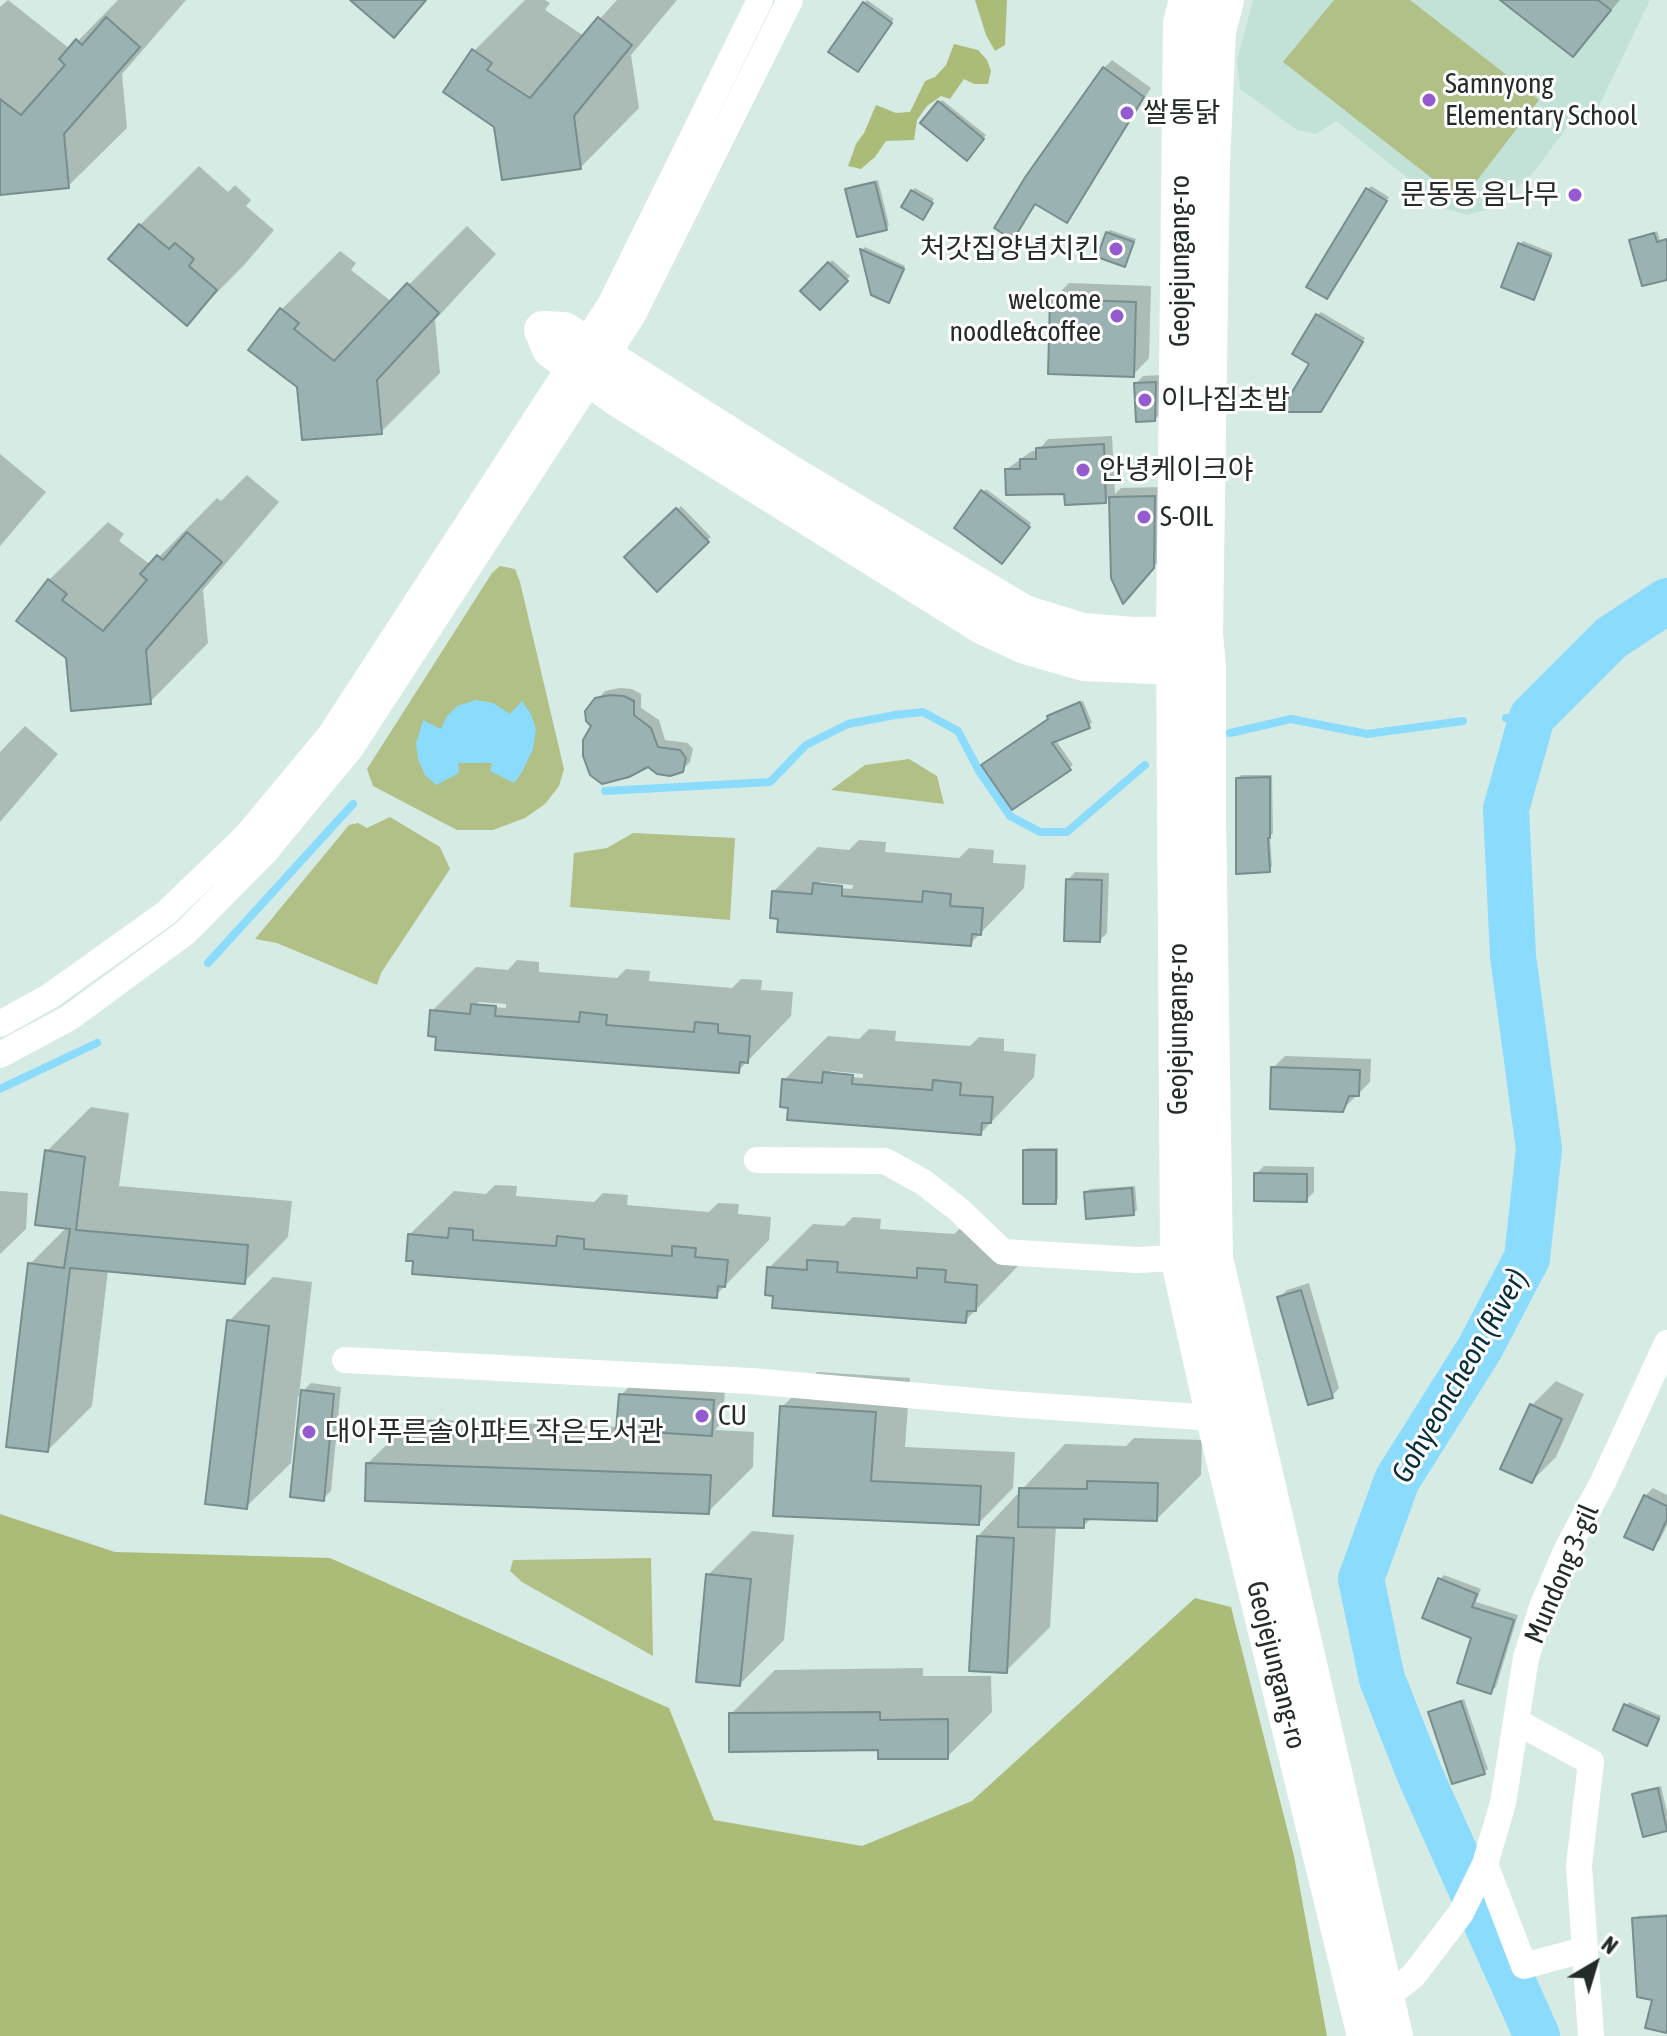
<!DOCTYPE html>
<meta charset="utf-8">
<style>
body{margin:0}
#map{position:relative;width:1667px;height:2036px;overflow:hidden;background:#d6ebe4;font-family:"Asap Condensed",sans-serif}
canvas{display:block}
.north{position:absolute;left:1555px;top:1924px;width:80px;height:80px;-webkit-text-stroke:6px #fff;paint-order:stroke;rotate:38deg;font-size:22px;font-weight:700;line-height:32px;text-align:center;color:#242c29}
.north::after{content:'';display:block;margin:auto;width:28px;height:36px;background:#242c29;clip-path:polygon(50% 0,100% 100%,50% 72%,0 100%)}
</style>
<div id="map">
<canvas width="1667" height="2036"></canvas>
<div class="north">N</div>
</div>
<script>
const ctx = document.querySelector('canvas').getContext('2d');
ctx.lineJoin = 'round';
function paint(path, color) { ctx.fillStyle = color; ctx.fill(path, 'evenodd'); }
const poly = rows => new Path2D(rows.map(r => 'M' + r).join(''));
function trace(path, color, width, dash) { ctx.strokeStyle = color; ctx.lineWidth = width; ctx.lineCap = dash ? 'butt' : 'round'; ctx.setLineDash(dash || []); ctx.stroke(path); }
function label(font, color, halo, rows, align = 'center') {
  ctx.font = font + ' "Asap Condensed","Noto Sans KR",sans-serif'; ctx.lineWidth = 6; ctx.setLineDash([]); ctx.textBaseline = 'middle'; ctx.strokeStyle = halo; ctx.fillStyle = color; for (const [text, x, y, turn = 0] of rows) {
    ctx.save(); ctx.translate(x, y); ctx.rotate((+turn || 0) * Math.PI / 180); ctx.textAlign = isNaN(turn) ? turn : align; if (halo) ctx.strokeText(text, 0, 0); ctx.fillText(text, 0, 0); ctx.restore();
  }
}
paint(poly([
 [1253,0,1650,0,1597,110,1567,127,1534,172,1494,208,1467,215,1447,209,1336,121,1316,134,1297,130,1240,89,1237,60]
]), '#c3e2d7');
paint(poly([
 [1334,0,1410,0,1539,100,1461,201,1283,62],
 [500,566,515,569,520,582,564,769,559,786,545,804,525,818,493,830,457,830,373,786,367,769,492,573],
 [909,759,937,776,944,804,831,790,865,765],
 [390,817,440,847,450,869,381,973,377,985,277,943,255,939,349,825,358,823,367,828],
 [633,833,735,838,730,920,570,907,574,853,607,848],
 [651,1558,653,1656,522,1582,510,1571,513,1560]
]), '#b1c086');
paint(poly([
 [975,0,1007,0,1005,45,995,51,986,35],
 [954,44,978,50,987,60,991,71,988,84,974,84,964,79,950,99,941,96,927,106,917,120,914,140,886,141,875,157,861,169,848,166,856,144,864,133,876,105,896,113,910,112,925,81,935,77,946,65],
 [0,1514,115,1552,330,1558,669,1708,714,1820,862,1846,972,1801,1195,1598,1231,1607,1294,1856,1327,2036,0,2036]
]), '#abbc79');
paint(poly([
 [476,700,493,703,510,714,522,701,531,714,536,729,533,749,522,772,514,783,490,771,492,763,458,763,459,773,436,785,425,775,418,759,416,744,423,720,441,729,447,716,457,706]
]), '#8adbfc');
paint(poly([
 [8,0,70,49,118,0,186,0,122,74,127,128,68,186,0,193,0,7],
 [525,0,545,0,550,3,545,10,584,36,617,0,677,0,631,55,639,108,581,167,496,126,474,51],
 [867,0,894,19,861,66,864,3],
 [1504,0,1620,0,1573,55],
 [1112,60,1151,88,1074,212,1066,220,1037,202,1013,237,1104,68],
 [942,100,986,135,967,158,939,103],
 [199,166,228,192,235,185,251,200,246,206,274,230,245,264,187,323,111,258,140,225],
 [878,180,889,225,886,228,847,190,851,186],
 [1371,186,1389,197,1327,297,1367,190],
 [915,188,934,199,926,214,912,191],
 [467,226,496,254,435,320,440,373,381,432,299,386,281,310,340,251,356,263,351,270,392,302],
 [1110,230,1136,239,1125,265,1107,233],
 [1657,231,1660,240,1667,238,1667,278,1631,241],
 [1523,241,1553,253,1533,297,1520,244],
 [865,247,905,266,891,298,873,294,862,250],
 [832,260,850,276,820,308,803,291],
 [1069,283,1151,286,1149,358,1133,375,1052,300],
 [1321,312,1365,338,1324,406,1312,363,1318,315],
 [1163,375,1162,412,1155,419,1136,384,1143,376],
 [1112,436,1115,494,1121,488,1164,487,1163,556,1133,592,1113,578,1111,496,1105,501,1066,492,1007,469,1032,451,1038,451,1048,439],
 [0,454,46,492,0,546],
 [247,475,279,502,203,590,208,643,150,702,68,657,49,580,108,522,124,534,119,541,151,565,217,498,221,501],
 [986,489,1031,523,1005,558,983,492],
 [681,506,711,537,657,589,627,557],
 [620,688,632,689,641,694,641,708,659,720,665,740,688,743,693,749,690,762,682,770,594,726,597,700,605,691],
 [1083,701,1092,723,1055,739,1073,765,1013,807,1049,716],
 [25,726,58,754,0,822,0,752],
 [1241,775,1272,775,1273,833,1270,836,1272,866,1269,870,1238,778],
 [859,840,886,842,885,852,959,858,969,848,994,850,993,863,1026,865,1024,888,970,944,780,917,774,891,818,847,849,850],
 [820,882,853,885,852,889,820,886],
 [1075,872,1109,873,1107,933,1100,940,1068,880],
 [517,960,539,962,539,972,617,978,626,969,650,971,649,981,732,988,741,979,762,980,761,990,793,992,791,1016,738,1071,438,1035,432,1011,476,967,508,970],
 [478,1002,506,1004,506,1008,478,1006],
 [869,1029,896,1031,895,1041,970,1046,979,1037,1004,1039,1004,1051,1036,1054,1034,1077,981,1133,790,1106,784,1080,828,1036,859,1039],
 [831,1071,863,1074,863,1078,831,1075],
 [1285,1056,1371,1059,1370,1082,1342,1110,1273,1068],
 [91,1107,129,1113,119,1186,292,1201,288,1237,244,1282,108,1270,92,1406,48,1450,30,1264,67,1227,47,1151],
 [1028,1148,1058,1148,1058,1198,1055,1202,1025,1151],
 [1264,1166,1314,1167,1314,1192,1306,1200,1256,1174],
 [495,1185,517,1186,516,1196,594,1202,603,1193,628,1195,627,1205,709,1212,718,1203,739,1204,738,1214,771,1217,769,1240,716,1295,415,1259,409,1235,454,1191,486,1194],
 [1135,1186,1137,1210,1133,1213,1086,1192,1090,1189],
 [0,1191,28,1193,26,1229,0,1254],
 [853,1217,881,1219,880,1229,954,1234,964,1225,1019,1265,965,1321,775,1294,769,1268,813,1224,844,1226],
 [273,1277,312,1282,299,1395,311,1383,341,1387,331,1491,323,1499,302,1397,298,1396,291,1463,246,1507,229,1321],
 [1309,1283,1339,1388,1332,1396,1280,1297,1287,1290],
 [817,1372,910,1378,905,1447,1015,1452,1013,1488,979,1523,775,1514,782,1407],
 [1556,1381,1584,1394,1556,1457,1532,1481,1532,1405],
 [633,1383,725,1389,723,1421,715,1430,754,1432,753,1467,709,1511,368,1463,413,1419,619,1427,621,1395],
 [1134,1438,1202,1440,1201,1475,1157,1519,1092,1518,1083,1526,1056,1526,1050,1627,1006,1671,978,1536,1065,1444,1126,1446],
 [1653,1488,1667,1495,1667,1525,1660,1540,1652,1548,1645,1496],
 [752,1531,794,1535,784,1640,740,1684,708,1575],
 [1444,1575,1481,1589,1476,1602,1518,1615,1496,1687,1490,1692,1474,1637,1439,1580],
 [923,1668,923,1676,991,1676,992,1712,947,1757,880,1748,731,1714,775,1670],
 [1464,1699,1488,1769,1484,1772,1430,1712],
 [1629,1702,1661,1716,1647,1743,1615,1729],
 [1661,1786,1667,1812,1667,1829,1644,1835,1634,1795,1637,1791],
 [1667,1914,1667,2031,1654,1999,1634,1919,1638,1916]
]), '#0003');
trace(poly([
 [1506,718,1532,717],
 [1230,733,1291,719,1367,734,1463,721],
 [605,791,770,782,806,745,848,724,895,715,923,712,958,731,979,771,1010,816,1040,832,1067,832,1145,765],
 [208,963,353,804],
 [0,1089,97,1043]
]), '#8adbfc', 8);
trace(poly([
 [1537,2036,1420,1775,1382,1679,1361,1579,1397,1480,1480,1348,1527,1258,1539,1149,1513,956,1506,809,1532,717,1611,638,1667,601]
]), '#8adbfc', 46);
const building = poly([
 [350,0,426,0,394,38,350,0],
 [1500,0,1598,0,1611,10,1573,57,1500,0],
 [863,2,892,23,858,72,828,52,863,2],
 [106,17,140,47,64,134,69,188,0,195,0,99,21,115,65,65,59,59,76,39,82,45,106,17],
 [598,17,632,45,574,116,581,169,502,180,494,127,443,92,472,49,492,63,487,70,530,98,598,17],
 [1103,67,1144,97,1067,223,1035,204,1013,240,994,228,1026,176,1103,67],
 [938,101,984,139,967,161,920,123,938,101],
 [875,182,887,230,857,237,845,189,875,182],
 [1366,188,1387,201,1327,299,1306,287,1366,188],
 [911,190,933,203,923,220,901,207,911,190],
 [139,224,169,249,175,243,194,259,189,266,217,290,187,326,108,259,139,224],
 [1106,232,1134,242,1125,267,1097,257,1106,232],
 [1654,233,1657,242,1667,239,1667,280,1642,286,1629,240,1654,233],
 [1518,243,1551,256,1534,300,1501,287,1518,243],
 [860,249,904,269,889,303,871,295,860,249],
 [828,262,848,281,820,310,800,291,828,262],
 [407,283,439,313,377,380,382,434,302,440,297,387,248,350,280,308,299,323,294,329,334,361,407,283],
 [1050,299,1136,302,1134,377,1048,374,1050,299],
 [1316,314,1363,342,1321,412,1280,412,1309,364,1292,354,1316,314],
 [1156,382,1155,421,1136,422,1134,383,1156,382],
 [1104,444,1106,503,1065,505,1064,494,1006,495,1005,469,1020,469,1020,459,1036,459,1036,448,1104,444],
 [981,490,1030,527,1002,564,954,528,981,490],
 [1155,496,1154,568,1123,604,1111,578,1109,497,1155,496],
 [676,508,709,542,657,592,624,557,676,508],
 [187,532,222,562,146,650,151,704,71,711,66,658,16,621,48,579,67,594,62,600,103,631,147,580,140,574,157,555,163,560,187,532],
 [610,695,624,696,634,701,634,715,651,728,658,747,680,750,686,758,683,772,670,776,657,774,648,767,629,777,602,784,590,775,583,756,583,740,591,726,586,721,585,711,595,698,610,695],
 [1080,702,1090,728,1052,743,1071,770,1012,810,981,765,1048,719,1047,716,1080,702],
 [1270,777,1270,838,1268,838,1270,872,1236,874,1236,778,1270,777],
 [1066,879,1102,880,1100,942,1064,941,1066,879],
 [813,883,842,886,842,896,922,902,923,891,951,894,950,906,983,908,981,935,972,934,971,946,777,932,778,919,770,918,772,891,812,894,813,883],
 [471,1004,496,1006,495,1016,579,1022,580,1012,607,1015,606,1025,694,1032,695,1022,718,1024,718,1033,750,1036,748,1063,740,1062,739,1073,435,1050,436,1037,428,1036,430,1010,470,1014,471,1004],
 [1271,1067,1360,1070,1359,1096,1349,1096,1343,1112,1270,1109,1271,1067],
 [823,1072,853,1075,852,1084,932,1090,933,1080,961,1083,960,1095,993,1097,991,1123,982,1123,981,1135,787,1120,788,1108,780,1107,782,1079,822,1083,823,1072],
 [45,1150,85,1157,76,1230,248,1245,245,1284,70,1268,48,1452,6,1447,28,1263,64,1268,70,1229,35,1225,45,1150],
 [1023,1150,1056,1150,1056,1204,1023,1204,1023,1150],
 [1254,1173,1307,1174,1307,1202,1254,1201,1254,1173],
 [1132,1188,1134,1215,1086,1219,1084,1192,1132,1188],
 [449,1228,473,1230,473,1240,556,1246,557,1236,584,1239,584,1249,672,1256,672,1246,696,1248,695,1257,728,1260,725,1287,718,1286,717,1298,412,1274,413,1261,406,1261,408,1234,448,1238,449,1228],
 [807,1260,838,1262,837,1272,917,1278,917,1268,946,1270,945,1282,977,1285,976,1311,967,1311,966,1323,772,1308,773,1296,765,1295,767,1267,807,1270,807,1260],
 [1301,1290,1333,1398,1308,1405,1277,1297,1301,1290],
 [227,1320,269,1326,247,1509,205,1504,227,1320],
 [301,1390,334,1394,324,1501,290,1497,301,1390],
 [619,1394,714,1400,712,1436,616,1430,619,1394],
 [1530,1404,1562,1419,1532,1483,1500,1469,1530,1404],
 [780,1406,876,1412,871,1481,981,1486,979,1525,773,1516,780,1406],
 [366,1463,711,1475,709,1514,365,1501,366,1463],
 [1087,1481,1158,1483,1157,1521,1084,1519,1084,1528,1018,1527,1019,1488,1087,1489,1087,1481],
 [1644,1495,1667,1506,1667,1519,1653,1550,1624,1537,1644,1495],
 [977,1536,1014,1538,1007,1673,969,1671,977,1536],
 [706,1574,751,1579,740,1686,696,1682,706,1574],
 [1438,1578,1477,1594,1472,1607,1514,1620,1491,1694,1457,1683,1471,1638,1422,1618,1438,1578],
 [1461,1701,1485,1774,1452,1784,1428,1712,1461,1701],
 [1624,1704,1659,1719,1647,1746,1613,1730,1624,1704],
 [880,1712,880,1720,948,1719,948,1759,878,1759,878,1750,729,1752,729,1713,880,1712],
 [1658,1788,1667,1831,1643,1837,1632,1794,1658,1788],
 [1667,1916,1667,2033,1645,2028,1652,2000,1637,1997,1632,1918,1667,1916]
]);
paint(building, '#9bb2b3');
trace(building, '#778d8e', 2);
trace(poly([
 [0,1024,50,996,166,913,247,835,330,735,611,303,760,0],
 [0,1055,69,1018,185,933,266,851,351,748,633,315,790,0],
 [757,1160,885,1161,923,1182,958,1209,1003,1252,1137,1260,1193,1257],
 [345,1360,751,1381,1009,1404,1215,1418,1227,1416],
 [1517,1722,1591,1762,1579,1865,1591,2036],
 [1485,1864,1524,1966,1583,1950],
 [1370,2002,1386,1997,1413,1976,1461,1913,1485,1864,1503,1803,1526,1658,1542,1607,1567,1549,1603,1482,1667,1343]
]), '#fff', 26);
trace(poly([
 [1188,0,1182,23,1175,636,1179,1257,1215,1418,1366,2036],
 [1225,0,1217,31,1211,163,1204,634,1207,667,1207,818,1214,1258,1394,2036],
 [1200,667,1084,662,1025,645,982,625,620,399,551,349,543,330,564,331,785,471,1024,614,1082,632,1133,636,1201,635]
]), '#fff', 38);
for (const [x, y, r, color] of [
 [1429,100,8,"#965ad0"],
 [1127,113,8,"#965ad0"],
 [1575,195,8,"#965ad0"],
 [1116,249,8,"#965ad0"],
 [1117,316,8,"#965ad0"],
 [1145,400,8,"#965ad0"],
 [1083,470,8,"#965ad0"],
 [1144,517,8,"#965ad0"],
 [702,1416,8,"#965ad0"],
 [309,1432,8,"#965ad0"]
]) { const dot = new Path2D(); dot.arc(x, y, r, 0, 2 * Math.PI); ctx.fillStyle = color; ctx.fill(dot); trace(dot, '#fff', 3); }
label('28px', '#242c29', '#fff', [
 ["Samnyong",1445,84],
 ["Elementary School",1445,116],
 ["쌀통닭",1143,113],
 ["문동동 음나무",1559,195,"right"],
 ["처갓집양념치킨",1100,249,"right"],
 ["welcome",1101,300,"right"],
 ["noodle&coffee",1101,332,"right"],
 ["이나집초밥",1161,400],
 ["안녕케이크야",1099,470],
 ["S-OIL",1160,517],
 ["CU",718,1416],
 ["대아푸른솔아파트 작은도서관",325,1432]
], 'left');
label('28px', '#242c29', '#fff', [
 ["Geojejungang-ro",1180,261,-90],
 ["Geojejungang-ro",1178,1029,-90],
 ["Mundong 3-gil",1562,1574,-67],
 ["Geojejungang-ro",1276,1665,76]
]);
label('italic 30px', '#062e3b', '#fff', [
 ["Gohyeoncheon (River)",1460,1376,-60]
]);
</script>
